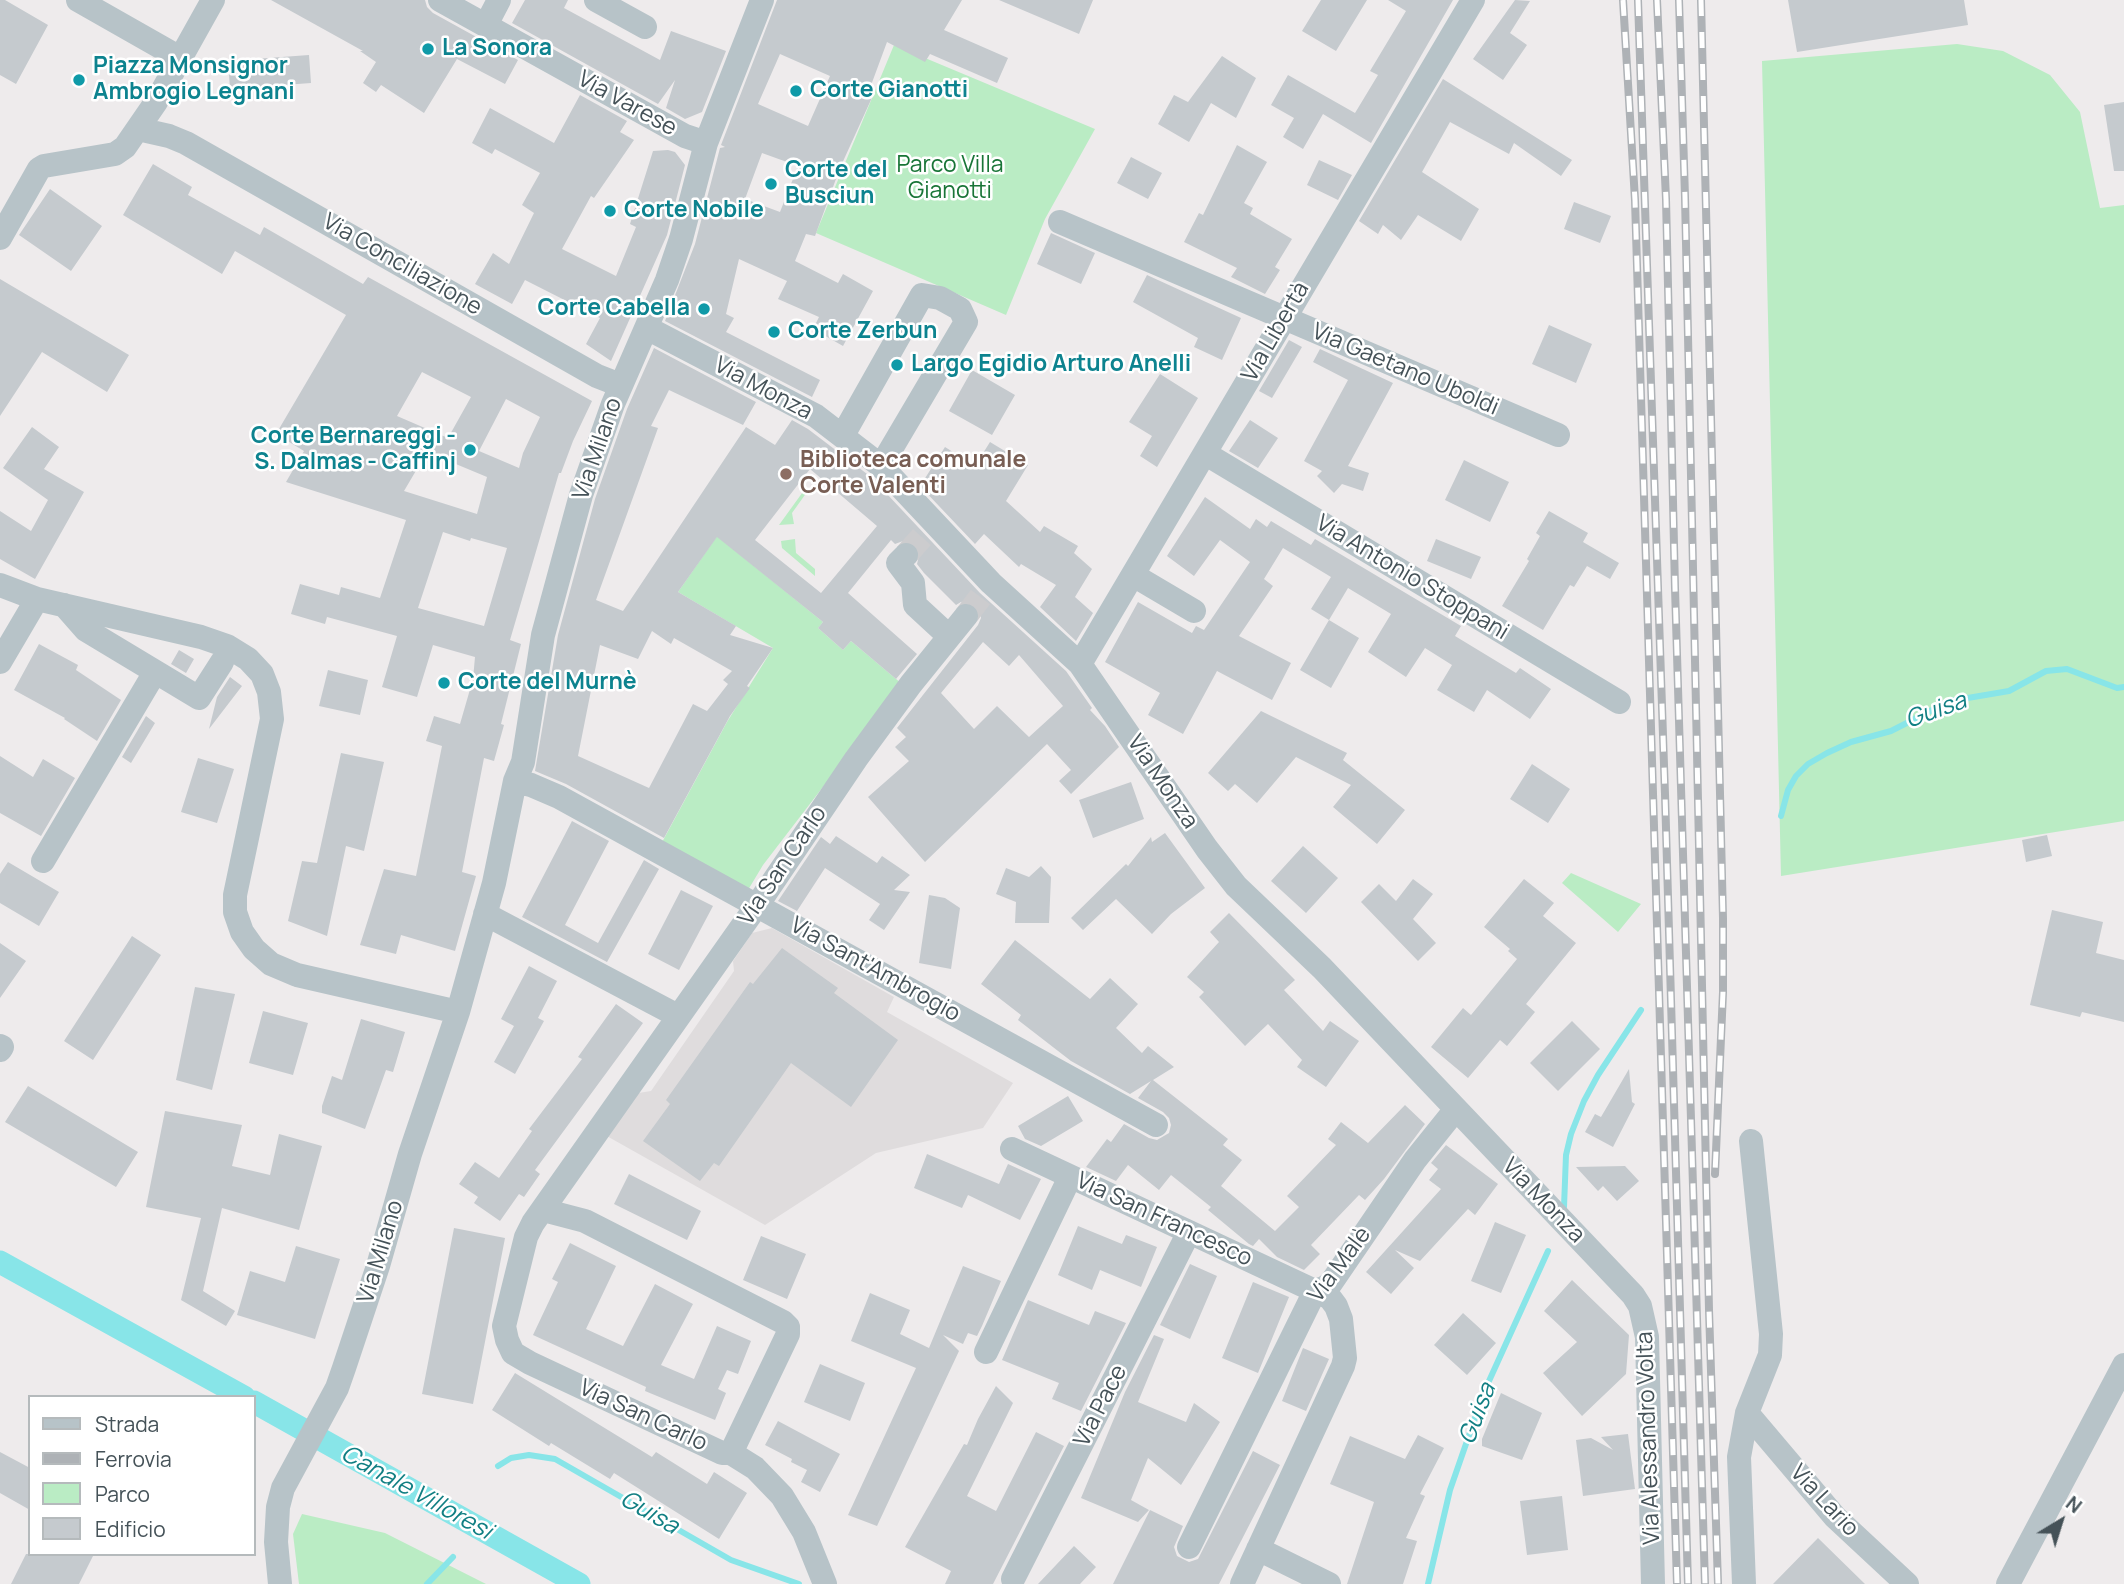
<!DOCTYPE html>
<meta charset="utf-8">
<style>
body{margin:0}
#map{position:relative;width:2124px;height:1584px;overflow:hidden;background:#eeebec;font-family:Manrope,sans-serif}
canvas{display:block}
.legend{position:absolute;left:28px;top:1395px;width:228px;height:161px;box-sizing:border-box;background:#fff;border:2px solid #b5babc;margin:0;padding:9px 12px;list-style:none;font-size:21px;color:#455258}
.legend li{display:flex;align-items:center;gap:14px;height:35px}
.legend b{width:35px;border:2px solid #b5babc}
.north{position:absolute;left:2026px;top:1486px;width:70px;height:70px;-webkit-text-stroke:5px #fff;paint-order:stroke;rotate:38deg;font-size:19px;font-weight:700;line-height:28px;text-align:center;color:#455258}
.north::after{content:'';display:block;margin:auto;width:24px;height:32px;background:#455258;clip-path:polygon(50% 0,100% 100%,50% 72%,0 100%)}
</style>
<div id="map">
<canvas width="2124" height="1584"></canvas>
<ul class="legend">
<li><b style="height:9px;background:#b7c3c8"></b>Strada</li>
<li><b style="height:9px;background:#aeb2b6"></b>Ferrovia</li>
<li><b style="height:19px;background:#baecc4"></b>Parco</li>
<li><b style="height:19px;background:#c5cace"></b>Edificio</li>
</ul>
<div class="north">N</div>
</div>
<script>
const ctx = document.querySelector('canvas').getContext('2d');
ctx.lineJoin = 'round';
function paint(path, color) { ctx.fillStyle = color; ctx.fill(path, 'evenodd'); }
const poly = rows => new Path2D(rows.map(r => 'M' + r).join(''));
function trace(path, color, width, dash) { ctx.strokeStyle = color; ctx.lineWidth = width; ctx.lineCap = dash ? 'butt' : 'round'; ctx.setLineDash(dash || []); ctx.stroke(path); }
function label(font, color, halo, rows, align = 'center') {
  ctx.font = font + ' Manrope,sans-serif'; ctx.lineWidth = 5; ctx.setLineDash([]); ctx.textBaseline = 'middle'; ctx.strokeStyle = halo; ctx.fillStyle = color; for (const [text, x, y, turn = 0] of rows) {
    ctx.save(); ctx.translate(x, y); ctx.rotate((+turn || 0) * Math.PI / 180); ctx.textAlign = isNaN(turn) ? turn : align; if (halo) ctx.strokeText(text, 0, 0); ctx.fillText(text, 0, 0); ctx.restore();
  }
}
paint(poly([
 [772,928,894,997,887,1012,1013,1083,983,1128,876,1153,765,1225,605,1135,632,1094,651,1091,734,971,733,961,752,933]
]), '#dfdcdd');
paint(poly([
 [1957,44,2003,51,2050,75,2080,112,2100,208,2124,205,2124,821,1781,876,1762,61],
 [894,45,1095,129,1045,219,1006,315,816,233],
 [805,489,807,492,792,513,794,524,779,525],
 [717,536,823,622,818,628,843,650,851,641,902,684,763,865,748,890,660,846,727,722,773,648,678,592],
 [795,539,796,553,815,569,815,576,782,548,781,541],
 [1571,873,1641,904,1618,932,1562,883],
 [302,1514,385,1533,486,1584,299,1584,293,1534]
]), '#baecc4');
trace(poly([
 [1781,816,1788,790,1796,776,1808,764,1827,753,1851,742,1891,731,1950,701,2009,691,2046,671,2067,669,2117,688,2124,687],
 [1564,1207,1566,1155,1571,1134,1584,1101,1598,1075,1641,1010],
 [498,1466,511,1458,529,1455,555,1459,731,1560,799,1584],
 [427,1584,453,1557],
 [1428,1584,1450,1490,1484,1392,1548,1251]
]), '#88e5e8', 6);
trace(poly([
 [0,1262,244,1397],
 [254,1402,579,1584]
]), '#88e5e8', 23);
paint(poly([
 [0,0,5,0,48,25,16,84,0,75],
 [271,0,425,0,427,7,433,13,518,60,505,84,457,59,424,113,381,85,376,92,363,83,376,62,360,51,363,51],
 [525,0,568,0,564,8,660,60,671,31,726,51,702,112,685,119,666,108,675,80,658,104,512,23],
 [777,0,962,0,944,30,1008,58,997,83,930,54,925,62,887,42,870,88,875,91,840,168,815,236,806,234,795,261,838,283,843,274,873,291,843,346,813,329,819,317,778,299,787,281,739,259,726,314,734,318,726,332,820,380,812,397,665,321,695,244,720,148,725,147,721,145],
 [780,54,830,76,808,126,758,104],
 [762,153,798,166,780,212,745,199],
 [999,0,1093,0,1079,34],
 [1321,0,1367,0,1336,51,1302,31],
 [1388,0,1453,0,1371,143,1323,114,1303,149,1283,137,1294,118,1271,105,1288,75,1355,113,1378,75,1370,71,1406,11],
 [1515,0,1530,1,1510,33,1527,45,1503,80,1473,59],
 [1788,0,1964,0,1968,25,1797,52],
 [309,55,311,83,230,89,228,61],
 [1222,56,1256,78,1236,118,1211,103,1189,142,1158,124,1174,95,1188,102],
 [1443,79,1572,160,1561,176,1514,143,1509,154,1450,122,1422,172,1479,209,1461,241,1418,215,1401,240,1383,225,1378,234,1359,221],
 [580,95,627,121,620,132,634,140,594,198,591,196,562,249,616,276,636,227,630,224,653,151,668,150,675,152,685,165,667,235,611,361,586,344,600,318,525,280,512,304,475,284,493,253,509,264,534,213,522,205,540,173,495,149,492,154,472,143,490,108,554,143],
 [2124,102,2124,171,2114,171,2104,105],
 [1237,145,1267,162,1244,203,1253,208,1250,214,1292,239,1275,267,1280,270,1265,294,1231,277,1237,268,1184,242,1199,213,1203,215],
 [1131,157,1162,173,1148,199,1117,183],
 [1319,160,1352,175,1338,200,1307,185],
 [153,164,192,187,188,195,260,235,264,227,363,284,368,277,592,401,573,441,561,473,559,473,510,640,521,644,501,724,504,725,494,761,484,758,462,872,476,876,455,951,401,935,396,954,360,945,384,869,416,876,442,746,426,741,434,716,460,724,473,679,475,657,433,645,417,697,382,687,397,636,327,617,325,624,291,614,300,584,339,595,341,587,380,598,406,520,286,482,304,451,276,434,346,315,235,251,222,274,123,215],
 [422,372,471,397,448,438,397,416],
 [506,399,540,417,523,453,519,468,479,451],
 [427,452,487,477,477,514,404,491],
 [443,532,470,541,471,538,507,548,484,626,418,608],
 [50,189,102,226,71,271,19,235],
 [1574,202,1611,216,1600,243,1564,229],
 [1051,233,1095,253,1081,284,1037,264],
 [1147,275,1241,318,1222,360,1194,347,1198,338,1133,302],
 [0,279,129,355,107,392,42,352,0,416],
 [1549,325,1592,344,1576,383,1532,364],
 [1289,340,1302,347,1272,398,1259,391],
 [654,348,756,402,743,425,669,390,651,426,658,428,596,600,623,611,746,427,775,445,792,420,808,429,871,477,980,593,1066,671,1092,708,1090,710,1105,726,1119,747,1071,794,1059,781,1071,770,1047,744,925,862,868,797,909,761,895,747,906,737,897,728,978,625,981,618,980,610,969,601,961,602,956,605,924,573,917,564,920,552,916,544,903,541,895,544,891,540,848,593,917,654,896,679,851,641,843,650,818,628,823,622,717,537,678,592,736,626,730,635,773,648,747,686,750,688,730,716,664,838,566,784,535,771,558,635,595,499,627,409],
 [810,469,877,526,821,593,755,540],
 [652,631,671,644,674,638,732,671,723,680,728,684,707,711,693,704,649,788,578,756,600,645,638,659],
 [983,642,1009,666,1019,655,1063,706,1029,737,997,706,974,729,941,693],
 [1320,349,1393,383,1348,466,1369,473,1363,491,1342,484,1334,493,1317,476,1322,471,1304,461,1348,380,1313,362],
 [972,370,1015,395,992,435,949,411],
 [1160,374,1198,398,1157,467,1140,456,1152,436,1129,422],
 [1250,420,1278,438,1258,468,1229,451],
 [32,427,59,447,44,469,84,492,35,579,0,559,0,511,31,531,48,500,3,468],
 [990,442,1028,465,1006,501,1040,532,1044,526,1078,546,1074,553,1092,569,1075,597,1093,613,1076,641,1040,607,1056,585,1021,564,1019,567,984,534,975,544,920,486,945,447,975,466],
 [1464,460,1509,482,1490,522,1445,500],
 [1205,497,1250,529,1256,519,1267,527,1271,521,1311,545,1315,539,1461,626,1455,636,1516,673,1520,668,1551,689,1530,719,1487,690,1474,712,1437,690,1452,665,1425,648,1406,677,1368,652,1391,614,1348,588,1329,620,1311,609,1331,577,1283,548,1264,579,1273,586,1239,636,1291,663,1272,700,1217,671,1183,734,1148,715,1160,693,1105,662,1138,602,1192,633,1196,626,1204,630,1250,562,1220,540,1194,576,1167,556],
 [1549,511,1588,533,1583,542,1619,563,1610,579,1587,566,1574,587,1570,585,1543,630,1502,606,1529,561,1527,559,1540,536,1536,533],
 [1436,539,1481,557,1471,579,1427,561],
 [1329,620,1359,638,1331,688,1300,670],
 [39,644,78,665,76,670,121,700,97,741,64,719,65,718,14,690],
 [179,650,194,659,186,673,171,664],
 [328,670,368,680,360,715,319,706],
 [230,677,242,686,209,729,217,697],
 [1261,711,1347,753,1343,760,1405,810,1377,844,1333,807,1351,785,1296,757,1257,803,1235,784,1228,791,1208,773],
 [146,716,155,723,131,763,122,757],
 [341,753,384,762,364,851,346,846,327,936,288,921,302,861,317,863],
 [0,756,33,777,43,759,75,778,41,836,0,813],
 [198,758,234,769,217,823,181,812],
 [1532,764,1570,789,1548,823,1510,799],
 [1131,782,1144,819,1093,838,1079,800],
 [572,821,609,841,565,925,598,943,644,860,659,869,607,962,522,917],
 [1165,833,1205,888,1171,914,1152,934,1116,899,1083,930,1071,918,1126,864,1128,866,1151,837,1152,842],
 [2047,835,2052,856,2026,862,2022,840],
 [836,836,877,863,882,856,910,875,894,890,910,892,884,930,869,920,880,904,825,868,797,911,778,901,821,837,830,844],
 [1303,846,1338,878,1306,913,1271,881],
 [8,862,59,892,39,926,0,903,0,874],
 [1041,866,1051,877,1049,923,1015,923,1016,902,996,894,1006,868,1029,877],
 [1413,879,1433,894,1413,919,1436,943,1418,961,1361,902,1379,884,1396,901],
 [1524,879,1554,903,1543,916,1576,943,1526,1004,1535,1012,1507,1046,1500,1040,1468,1078,1431,1047,1463,1008,1471,1015,1517,959,1508,951,1510,949,1484,927],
 [681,890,713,906,679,970,648,954],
 [929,895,945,898,960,908,951,969,919,963],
 [2052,910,2103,922,2096,953,2124,960,2124,1022,2082,1012,2080,1017,2030,1005],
 [1229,913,1295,980,1284,990,1323,1031,1330,1021,1359,1041,1326,1087,1297,1067,1302,1060,1268,1024,1245,1046,1199,997,1204,992,1187,977,1219,942,1210,932],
 [132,936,161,955,93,1060,64,1041],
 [1015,940,1090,999,1110,978,1138,1004,1116,1028,1142,1053,1148,1046,1174,1067,1153,1080,1228,1139,1223,1145,1242,1160,1221,1186,1275,1231,1299,1207,1287,1196,1336,1145,1328,1139,1341,1122,1368,1143,1405,1105,1425,1124,1384,1179,1365,1200,1359,1195,1311,1245,1320,1254,1304,1270,1277,1257,1259,1239,1253,1246,1249,1244,1208,1210,1211,1207,1171,1175,1159,1190,1128,1165,1116,1181,1086,1167,1107,1139,1111,1142,1124,1124,1149,1138,1157,1140,1169,1133,1171,1125,1169,1118,1163,1112,1138,1098,1151,1081,1130,1094,1071,1061,1018,1020,1021,1015,981,984],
 [0,943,26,961,0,998],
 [782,948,838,988,834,993,898,1040,851,1107,791,1063,719,1166,714,1163,700,1181,643,1141,670,1104,666,1100,750,982,753,984],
 [529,966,557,981,538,1018,544,1021,515,1074,494,1062,514,1026,501,1019],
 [195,987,235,994,212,1090,176,1080],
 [616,1004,643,1023,535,1170,540,1174,524,1197,519,1194,500,1221,474,1203,478,1197,459,1184,475,1162,499,1178,532,1131,529,1129,582,1059,578,1057],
 [263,1011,308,1023,293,1075,249,1063],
 [361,1019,405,1032,393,1072,386,1070,365,1129,322,1113,322,1106,332,1076,342,1080],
 [1572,1021,1600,1049,1558,1091,1530,1063],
 [1629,1069,1632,1102,1635,1104,1613,1147,1585,1132,1595,1114,1601,1117],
 [28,1086,138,1152,116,1187,5,1122],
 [1068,1096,1083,1121,1041,1146,1025,1139,1018,1126],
 [165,1111,242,1125,232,1166,270,1175,279,1134,322,1146,299,1230,222,1208,203,1291,235,1311,226,1326,181,1300,201,1218,146,1207],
 [1446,1145,1498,1184,1475,1215,1468,1209,1420,1261,1395,1250,1414,1268,1391,1294,1366,1272,1441,1189,1429,1180,1438,1169,1431,1163],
 [927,1154,999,1184,1008,1164,1041,1179,1020,1220,968,1195,962,1208,914,1188],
 [1625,1166,1639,1181,1617,1201,1603,1186,1598,1191,1576,1167],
 [629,1174,701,1211,687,1240,614,1204],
 [1495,1222,1526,1235,1501,1293,1471,1281],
 [1078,1226,1122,1244,1126,1235,1157,1247,1141,1287,1100,1270,1092,1290,1058,1275],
 [454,1228,505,1238,473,1404,422,1394],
 [761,1236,806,1254,787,1299,743,1280],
 [570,1243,616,1266,586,1329,623,1346,655,1284,693,1304,661,1365,694,1379,717,1326,751,1341,738,1374,727,1370,718,1389,726,1393,715,1420,645,1391,646,1387,533,1335,558,1282,552,1279],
 [296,1246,340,1259,315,1339,237,1315,250,1271,285,1282],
 [1190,1264,1217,1276,1190,1339,1160,1325],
 [963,1266,1001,1281,982,1326,977,1336,968,1333,963,1344,943,1335,959,1351,877,1526,848,1515,916,1368,851,1341,870,1293,910,1310,900,1334,929,1348],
 [1572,1280,1629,1335,1626,1374,1582,1416,1543,1373,1577,1342,1544,1311],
 [1253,1282,1289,1297,1258,1373,1222,1358],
 [1028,1300,1089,1325,1095,1311,1126,1323,1081,1411,1052,1399,1059,1383,1002,1360],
 [1463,1313,1496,1343,1467,1375,1434,1345],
 [1154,1335,1164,1339,1138,1402,1186,1422,1194,1403,1220,1422,1181,1485,1148,1458,1131,1500,1149,1510,1138,1522,1081,1498,1125,1392],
 [1303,1348,1329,1359,1306,1411,1282,1401],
 [820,1364,865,1383,850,1421,804,1402],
 [515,1373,652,1457,656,1452,707,1484,714,1472,747,1493,719,1539,614,1473,610,1479,551,1443,549,1446,492,1410],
 [996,1386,1013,1403,967,1496,996,1511,1036,1432,1064,1446,993,1584,945,1584,951,1571,905,1547,964,1444,967,1445,978,1419],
 [1501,1393,1542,1413,1522,1460,1482,1446,1482,1439],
 [778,1421,840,1454,820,1492,801,1482,807,1470,791,1462,792,1459,765,1445],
 [1628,1434,1635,1489,1583,1496,1576,1440,1591,1438,1613,1450,1601,1437],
 [1418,1435,1444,1448,1420,1494,1425,1496,1406,1538,1417,1541,1403,1584,1347,1584,1374,1502,1330,1484,1350,1436,1405,1459],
 [1253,1451,1280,1465,1219,1584,1113,1584,1150,1510,1183,1526,1174,1547,1177,1556,1189,1562,1198,1559],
 [0,1452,30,1468,30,1510,0,1493],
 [1562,1496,1568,1550,1527,1555,1520,1501],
 [1818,1538,1865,1584,1773,1584],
 [1074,1546,1096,1567,1080,1584,1038,1584],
 [26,1554,94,1554,79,1584,11,1584]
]), '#c5cace');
trace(poly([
 [906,555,929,529],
 [966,616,988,587]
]), '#ccccce', 24, [24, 12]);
trace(poly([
 [78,0,180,58],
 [440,0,685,136,706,143],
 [596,0,645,27],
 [486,25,499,0],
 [138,129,169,136,186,143,597,376,620,385],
 [1060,222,1558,435],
 [0,238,39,169,44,166,115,154,125,147,156,102,213,0],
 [647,328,816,416,881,466,991,583,1080,664,1207,849,1236,886,1322,968,1633,1295,1640,1306,1647,1337,1653,1584],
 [843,435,922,295,940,298,960,309,966,322,881,466],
 [1206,454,1619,702],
 [906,555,898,563,913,583,915,605,941,629],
 [1133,575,1194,611],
 [0,585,37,599,201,637,227,646,248,659,262,674,269,692,272,719,235,895,235,912,242,932,254,949,271,964,297,975,458,1012],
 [64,605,86,630,199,698,222,662],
 [0,662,37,599],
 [1080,664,1473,0],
 [515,781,531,785,559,797,1156,1125],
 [43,861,155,672],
 [485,914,678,1016],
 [0,1046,2,1047,0,1050],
 [1012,1149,1315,1291,1330,1298,1336,1306,1341,1319,1345,1358,1343,1366,1242,1584],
 [543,1210,585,1221,783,1322,788,1327,788,1334,731,1453,722,1453,530,1363,513,1353,507,1340,504,1326,526,1237,533,1223,758,904,856,759,911,684,966,616],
 [986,1352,1070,1177],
 [1747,1413,1835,1517,1907,1584],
 [731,1453,755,1468,782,1496,804,1532,825,1584],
 [1189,1547,1315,1291,1324,1288,1331,1283,1415,1160,1456,1109],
 [1258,1549,1329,1584],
 [1013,1579,1189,1232],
 [280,1584,276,1542,278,1507,283,1488,337,1388,344,1368,378,1266,410,1154,458,1012,494,883,515,781,523,762,543,635,581,495,613,404,667,280,681,239,706,143,762,0],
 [1744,1584,1739,1457,1747,1413,1770,1355,1771,1334,1751,1141],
 [2008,1584,2124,1365]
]), '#b7c3c8', 24);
const rail = poly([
 [1623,0,1635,200,1677,1584],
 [1638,0,1665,794,1688,1584],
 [1657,0,1666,199,1675,588,1705,1584],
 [1679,0,1685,197,1709,1310,1718,1584],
 [1701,0,1723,918,1723,992,1715,1174]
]);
trace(rail, '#aeb2b6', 8);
trace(rail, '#fff', 5, [16]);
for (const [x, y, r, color] of [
 [428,49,7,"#0f9aa8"],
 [79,80,7,"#0f9aa8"],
 [796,91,7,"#0f9aa8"],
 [771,184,7,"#0f9aa8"],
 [610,211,7,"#0f9aa8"],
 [704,309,7,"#0f9aa8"],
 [774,332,7,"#0f9aa8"],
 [897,365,7,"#0f9aa8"],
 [470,450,7,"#0f9aa8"],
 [786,474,7,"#8d6e63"],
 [444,683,7,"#0f9aa8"]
]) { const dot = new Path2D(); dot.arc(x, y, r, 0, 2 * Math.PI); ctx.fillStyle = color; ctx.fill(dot); trace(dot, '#fff', 2.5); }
label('bold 23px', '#0d838f', '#fff', [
 ["La Sonora",442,49],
 ["Piazza Monsignor",93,67],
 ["Ambrogio Legnani",93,93],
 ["Corte Gianotti",810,91],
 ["Corte del",785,171],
 ["Busciun",785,197],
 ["Corte Nobile",624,211],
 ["Corte Cabella",690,309,"right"],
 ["Corte Zerbun",788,332],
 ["Largo Egidio Arturo Anelli",911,365],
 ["Corte Bernareggi -",456,437,"right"],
 ["S. Dalmas - Caffinj",456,463,"right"],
 ["Corte del Murnè",458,683]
], 'left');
label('23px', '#455258', '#fff', [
 ["Via Varese",627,104,29],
 ["Via Conciliazione",402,265,30],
 ["Via Libertà",1276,332,-60],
 ["Via Gaetano Uboldi",1405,370,23],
 ["Via Monza",763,389,28],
 ["Via Milano",598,449,-71],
 ["Via Antonio Stoppani",1412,578,31],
 ["Via Monza",1162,782,56],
 ["Via San Carlo",783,866,-56],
 ["Via Sant'Ambrogio",875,970,29],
 ["Via Monza",1543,1201,46],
 ["Via San Francesco",1164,1220,25],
 ["Via Milano",381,1252,-73],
 ["Via Malè",1340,1265,-53],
 ["Via Pace",1101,1406,-63],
 ["Via San Carlo",643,1416,25],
 ["Via Alessandro Volta",1649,1438,-92],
 ["Via Lario",1824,1501,47]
]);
label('23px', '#197537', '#fff', [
 ["Parco Villa",950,166],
 ["Gianotti",950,192]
]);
label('bold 23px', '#785e54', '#fff', [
 ["Biblioteca comunale",800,461],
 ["Corte Valenti",800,487]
], 'left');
label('italic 24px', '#117f83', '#fff', [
 ["Guisa",1936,711,-20],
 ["Guisa",1478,1414,-69],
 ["Canale Villoresi",416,1493,29],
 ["Guisa",649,1513,30]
]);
</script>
